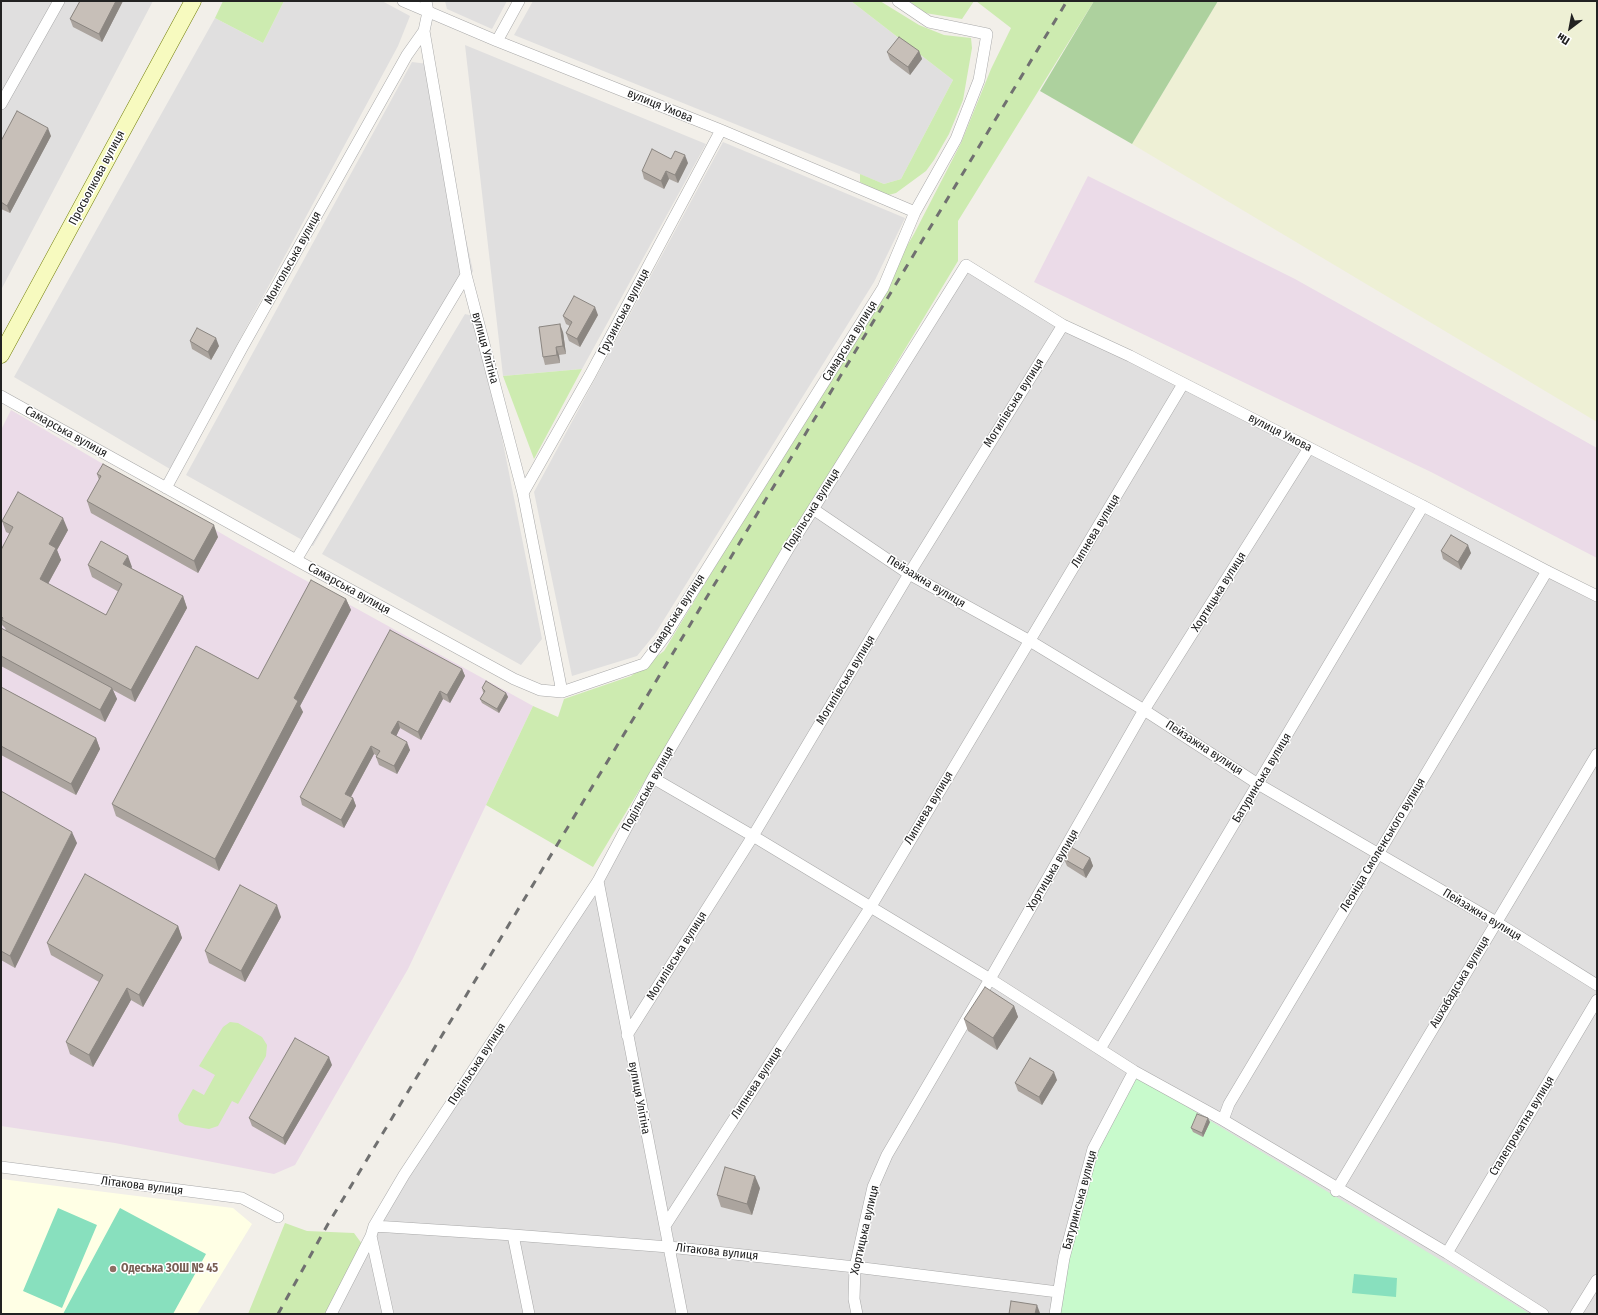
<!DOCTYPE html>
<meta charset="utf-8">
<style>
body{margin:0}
#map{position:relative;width:1598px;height:1315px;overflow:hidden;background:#f2efe9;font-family:"Fira Sans Condensed",sans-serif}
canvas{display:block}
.frame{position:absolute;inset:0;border:2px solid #222;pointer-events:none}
.north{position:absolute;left:1550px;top:8px;width:40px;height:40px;-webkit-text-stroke:3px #fff;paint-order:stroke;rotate:212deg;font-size:11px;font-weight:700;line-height:16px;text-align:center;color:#222}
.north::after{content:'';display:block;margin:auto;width:14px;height:18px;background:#222;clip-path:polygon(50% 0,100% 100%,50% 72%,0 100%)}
</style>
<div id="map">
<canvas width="1598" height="1315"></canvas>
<div class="frame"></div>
<div class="north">Пн</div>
</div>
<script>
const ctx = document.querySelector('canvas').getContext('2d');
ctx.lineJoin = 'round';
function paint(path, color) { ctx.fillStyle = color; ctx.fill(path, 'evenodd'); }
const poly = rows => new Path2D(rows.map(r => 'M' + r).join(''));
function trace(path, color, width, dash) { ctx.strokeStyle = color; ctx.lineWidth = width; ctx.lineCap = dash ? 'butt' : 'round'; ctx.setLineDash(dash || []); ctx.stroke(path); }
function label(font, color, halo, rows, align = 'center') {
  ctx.font = font + ' "Fira Sans Condensed",sans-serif'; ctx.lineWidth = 3; ctx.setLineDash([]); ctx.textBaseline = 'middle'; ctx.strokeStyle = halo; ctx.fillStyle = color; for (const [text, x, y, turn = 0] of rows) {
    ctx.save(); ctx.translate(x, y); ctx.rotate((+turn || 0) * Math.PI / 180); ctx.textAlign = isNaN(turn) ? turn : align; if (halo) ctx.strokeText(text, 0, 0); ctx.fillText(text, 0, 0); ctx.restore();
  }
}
paint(poly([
 [1,1,153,1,1,290],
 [284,1,382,1,410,16,398,46,170,469,14,377,215,18,263,43],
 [445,1,507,1,492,29,447,9],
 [533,1,851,1,953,80,901,179,884,184,514,35],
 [465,45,706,144,582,369,503,376],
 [412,62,428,64,473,271,313,546,186,475],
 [723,142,905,218,874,282,655,634,637,656,572,676,534,492],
 [966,265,1063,325,1597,596,1597,1314,331,1314,371,1236,598,881,653,778],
 [465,314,478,317,542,639,521,665,322,554]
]), '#e0dfdf');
paint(poly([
 [1088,176,1295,279,1597,448,1597,558,1431,472,1034,282],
 [11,410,236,542,533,706,408,969,295,1165,274,1174,115,1143,1,1126,1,430]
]), '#ebdbe8');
paint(poly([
 [1,1179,233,1208,252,1224,197,1314,1,1314]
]), '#ffffe5');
paint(poly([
 [1218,1,1597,1,1597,422,1132,144]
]), '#eef0d5');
paint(poly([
 [223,1,284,1,263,43,215,18],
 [851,1,880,1,919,25,944,35,971,38,972,48,963,100,949,134,934,160,926,171,896,193,885,196,860,182,860,174,884,184,901,179,953,80],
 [909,1,974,1,962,19,925,13],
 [976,1,1094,1,958,221,958,261,593,867,486,805,533,706,558,717,564,699,631,676,664,651,710,575,914,234,961,143,991,69,1011,28],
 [582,369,534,459,503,376],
 [230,1022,238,1023,262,1037,267,1045,266,1056,238,1104,232,1101,218,1126,209,1129,185,1125,179,1121,178,1115,193,1089,204,1095,215,1075,199,1066,223,1027],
 [285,1223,307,1231,354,1233,362,1244,326,1314,248,1314]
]), '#cdebb0');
paint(poly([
 [1094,1,1218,1,1132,144,1040,91]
]), '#add19e');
paint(poly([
 [1136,1076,1530,1314,1058,1314,1067,1260,1096,1151]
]), '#c8facc');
paint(poly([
 [58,1208,97,1225,62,1308,23,1291],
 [120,1208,206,1254,173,1314,63,1314],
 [1354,1274,1397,1278,1396,1297,1352,1293]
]), '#88e0be');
const street = poly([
 [403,1,497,41,721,130,915,212],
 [426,1,428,12,424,31,466,275,523,493,562,692],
 [497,41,519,1],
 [1,104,59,1],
 [1,396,296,560,514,679,540,690,562,692,644,664,665,636,883,288,915,212,956,139,979,80,987,34,929,22,898,1],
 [166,488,242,348,407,55,424,31],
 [523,493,590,375,721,130],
 [813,509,909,574,1030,641,1144,710,1258,784,1496,922,1597,985],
 [296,560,466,275],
 [653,778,753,836,990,979,1134,1071,1223,1120,1447,1253,1543,1314],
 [598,881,682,1314],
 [627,1035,753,836,909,574,1063,325],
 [1100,1049,1423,506],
 [1223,1120,1229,1104,1547,571],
 [1,1167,242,1198,278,1217],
 [1336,1191,1597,754],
 [374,1226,513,1235,669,1247,855,1267,1058,1292],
 [665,1226,870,908,1183,384],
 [513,1235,529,1314],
 [371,1236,388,1314],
 [1447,1253,1597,1000],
 [331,1314,371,1236,374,1226,404,1175,598,881,653,778,790,546,966,265,1063,325,1130,356,1423,506,1547,571,1597,596],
 [857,1314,854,1299,855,1267,873,1187,887,1155,990,979,1144,710,1309,448],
 [1055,1314,1064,1258,1093,1149,1134,1071],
 [1576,1314,1597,1280]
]);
const secondary = poly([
 [1,355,193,1]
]);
trace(street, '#a9a9a9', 12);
trace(secondary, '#707d05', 17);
trace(street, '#fff', 11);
trace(secondary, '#f7fabf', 16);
trace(poly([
 [278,1314,328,1224,1067,1]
]), '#707070', 3, [8, 8]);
paint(poly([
 [80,1,123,1,102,42,73,27,70,19],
 [919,51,922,59,910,75,890,60,887,52],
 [51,136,10,213,1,209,1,141],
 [671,159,688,163,678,183,669,179,664,189,644,179,642,171],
 [598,315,580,347,569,341,566,333,570,326,566,324,563,316],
 [563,332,566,354,559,355,560,363,545,365,543,357],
 [190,341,219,346,211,360,192,349],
 [97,474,218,537,198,573,91,513,87,501,99,480],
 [2,521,68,530,57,550,61,560,48,584,106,615,119,592,92,577,88,565,132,567,131,568,183,596,187,608,135,702,113,690,117,699,105,722,1,666,1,628,6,631,5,628,1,624,1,550,10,534,6,532],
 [1441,551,1471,553,1461,570,1443,559],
 [346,599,351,610,300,706,303,712,219,871,116,816,112,804,258,679],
 [462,669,465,676,450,703,443,699,421,740,400,728,396,736,410,750,397,774,379,765,376,757,377,756,374,754,351,797,353,798,356,806,344,828,302,805,300,797],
 [1,687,96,738,100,749,76,795,1,755],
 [482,688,506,693,508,697,499,713,482,703,480,699,484,693,483,692],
 [1,791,77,843,15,968,1,960],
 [1090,858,1093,866,1086,878,1067,866,1064,859],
 [281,917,245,982,209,963,205,951],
 [178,926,182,938,143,1007,131,1000,93,1067,70,1054,66,1042,99,982,51,955,47,943],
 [1014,1006,1018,1017,997,1050,968,1031,964,1019],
 [332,1065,285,1145,252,1126,249,1118],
 [1057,1080,1042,1105,1018,1091,1015,1083],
 [1210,1122,1203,1137,1193,1132,1191,1128],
 [760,1188,752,1215,721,1207,717,1195]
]), '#aba49e');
paint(poly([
 [116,1,123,1,102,42,99,34],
 [919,51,922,59,910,75,908,67],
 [48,128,51,136,10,213,7,206],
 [685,155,688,163,678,183,675,175],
 [666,171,669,179,664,189,661,181],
 [595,307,598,315,580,347,577,339],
 [560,324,563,332,566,354,563,346],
 [216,338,219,346,211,360,208,352],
 [556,347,559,355,560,363,557,355],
 [63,518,68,530,57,550,61,560,44,591,40,579,49,544],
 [214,525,218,537,198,573,194,561],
 [1468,545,1471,553,1461,570,1458,562],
 [128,556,132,567,127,575,123,564],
 [183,596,187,608,135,702,131,690],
 [346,599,351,610,300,706,303,712,219,871,215,859,294,698],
 [462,669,465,676,450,703,447,695],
 [112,688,117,699,105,722,100,710],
 [440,691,443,699,421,740,418,732],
 [506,693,508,697,499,713,497,709],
 [398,721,400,728,394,741,391,733],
 [96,738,100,749,76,795,71,784],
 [407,742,410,750,397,774,394,766],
 [371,746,374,754,348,802,345,794],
 [353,798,356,806,344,828,341,820],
 [72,832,77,843,15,968,10,956],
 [1090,858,1093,866,1086,878,1083,870],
 [277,905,281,917,245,982,241,971],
 [178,926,182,938,143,1007,139,995],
 [127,988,131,1000,93,1067,89,1055],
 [1014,1006,1018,1017,997,1050,993,1038],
 [329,1057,332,1065,285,1145,283,1138],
 [1054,1072,1057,1080,1042,1105,1039,1097],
 [1208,1118,1210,1122,1203,1137,1202,1133],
 [755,1176,760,1188,752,1215,747,1204],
 [1037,1305,1040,1313,1039,1314,1035,1314]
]), '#8b8681');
const building = poly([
 [80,1,116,1,99,34,70,19,80,1],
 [899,37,919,51,908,67,887,52,899,37],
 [17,111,48,128,7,206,1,202,1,141,17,111],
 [652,149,671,159,675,151,685,155,675,175,666,171,661,181,642,171,652,149],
 [574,296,595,307,577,339,566,333,572,322,563,316,574,296],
 [560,324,563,346,556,347,557,355,543,357,539,327,560,324],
 [197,328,216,338,208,352,190,341,197,328],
 [103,464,214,525,194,561,87,501,101,476,97,474,103,464],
 [18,492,63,518,49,544,56,548,40,579,106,615,122,584,88,565,101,541,128,556,123,564,183,596,131,690,2,620,3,618,1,616,1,550,13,527,2,521,18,492],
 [1451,535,1468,545,1458,562,1441,551,1451,535],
 [311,580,346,599,294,698,298,701,215,859,112,804,196,646,258,679,311,580],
 [1,628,112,688,100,710,1,656,1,628],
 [390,630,462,669,447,695,440,691,418,732,398,721,391,733,407,742,394,766,376,757,380,751,371,746,345,794,353,798,341,820,300,797,390,630],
 [486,681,506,693,497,709,480,699,485,691,482,688,486,681],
 [1,687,96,738,71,784,1,746,1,687],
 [1,791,72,832,10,956,1,951,1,791],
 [1071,847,1090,858,1083,870,1064,859,1071,847],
 [85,874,178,926,139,995,127,988,89,1055,66,1042,103,975,47,943,85,874],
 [240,885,277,905,241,971,205,951,240,885],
 [985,987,1014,1006,993,1038,964,1019,985,987],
 [295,1038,329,1057,283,1138,249,1118,295,1038],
 [1030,1058,1054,1072,1039,1097,1015,1083,1030,1058],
 [1197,1114,1208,1118,1202,1133,1191,1128,1197,1114],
 [725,1167,755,1176,747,1204,717,1195,725,1167],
 [1011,1301,1037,1305,1035,1314,1009,1314,1011,1301]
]);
paint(building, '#c7bfb8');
trace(building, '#8b8681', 1);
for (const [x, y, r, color] of [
 [113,1269,4,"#8d6e63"]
]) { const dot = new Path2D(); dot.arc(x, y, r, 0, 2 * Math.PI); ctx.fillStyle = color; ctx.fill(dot); trace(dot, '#fff', 1.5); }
label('12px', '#222', '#fff', [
 ["вулиця Умова",660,106,22],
 ["Просьолкова вулиця",97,178,-62],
 ["Монгольська вулиця",293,258,-61],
 ["Грузинська вулиця",624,312,-62],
 ["Самарська вулиця",850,341,-58],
 ["вулиця Улітіна",485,348,75],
 ["Могилівська вулиця",1014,403,-58],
 ["Самарська вулиця",66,432,29],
 ["вулиця Умова",1280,433,27],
 ["Подільська вулиця",812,510,-58],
 ["Липнева вулиця",1096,531,-59],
 ["Пейзажна вулиця",926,582,31],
 ["Самарська вулиця",349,589,29],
 ["Хортицька вулиця",1219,592,-58],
 ["Самарська вулиця",677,614,-57],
 ["Могилівська вулиця",846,680,-59],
 ["Пейзажна вулиця",1204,748,33],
 ["Батуринська вулиця",1262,778,-59],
 ["Подільська вулиця",648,789,-61],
 ["Липнева вулиця",929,808,-59],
 ["Леоніда Смоленського вулиця",1383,845,-59],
 ["Хортицька вулиця",1053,870,-60],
 ["Пейзажна вулиця",1482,915,31],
 ["Могилівська вулиця",677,956,-58],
 ["Ашхабадська вулиця",1460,982,-59],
 ["Подільська вулиця",477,1064,-57],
 ["Липнева вулиця",757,1083,-57],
 ["вулиця Улітіна",639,1098,79],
 ["Сталепрокатна вулиця",1522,1126,-59],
 ["Літакова вулиця",142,1186,7],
 ["Батуринська вулиця",1080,1200,-75],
 ["Хортицька вулиця",865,1230,-77],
 ["Літакова вулиця",717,1252,6]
]);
label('bold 12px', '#785e54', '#fff', [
 ["Одеська ЗОШ № 45",121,1269]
], 'left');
</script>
